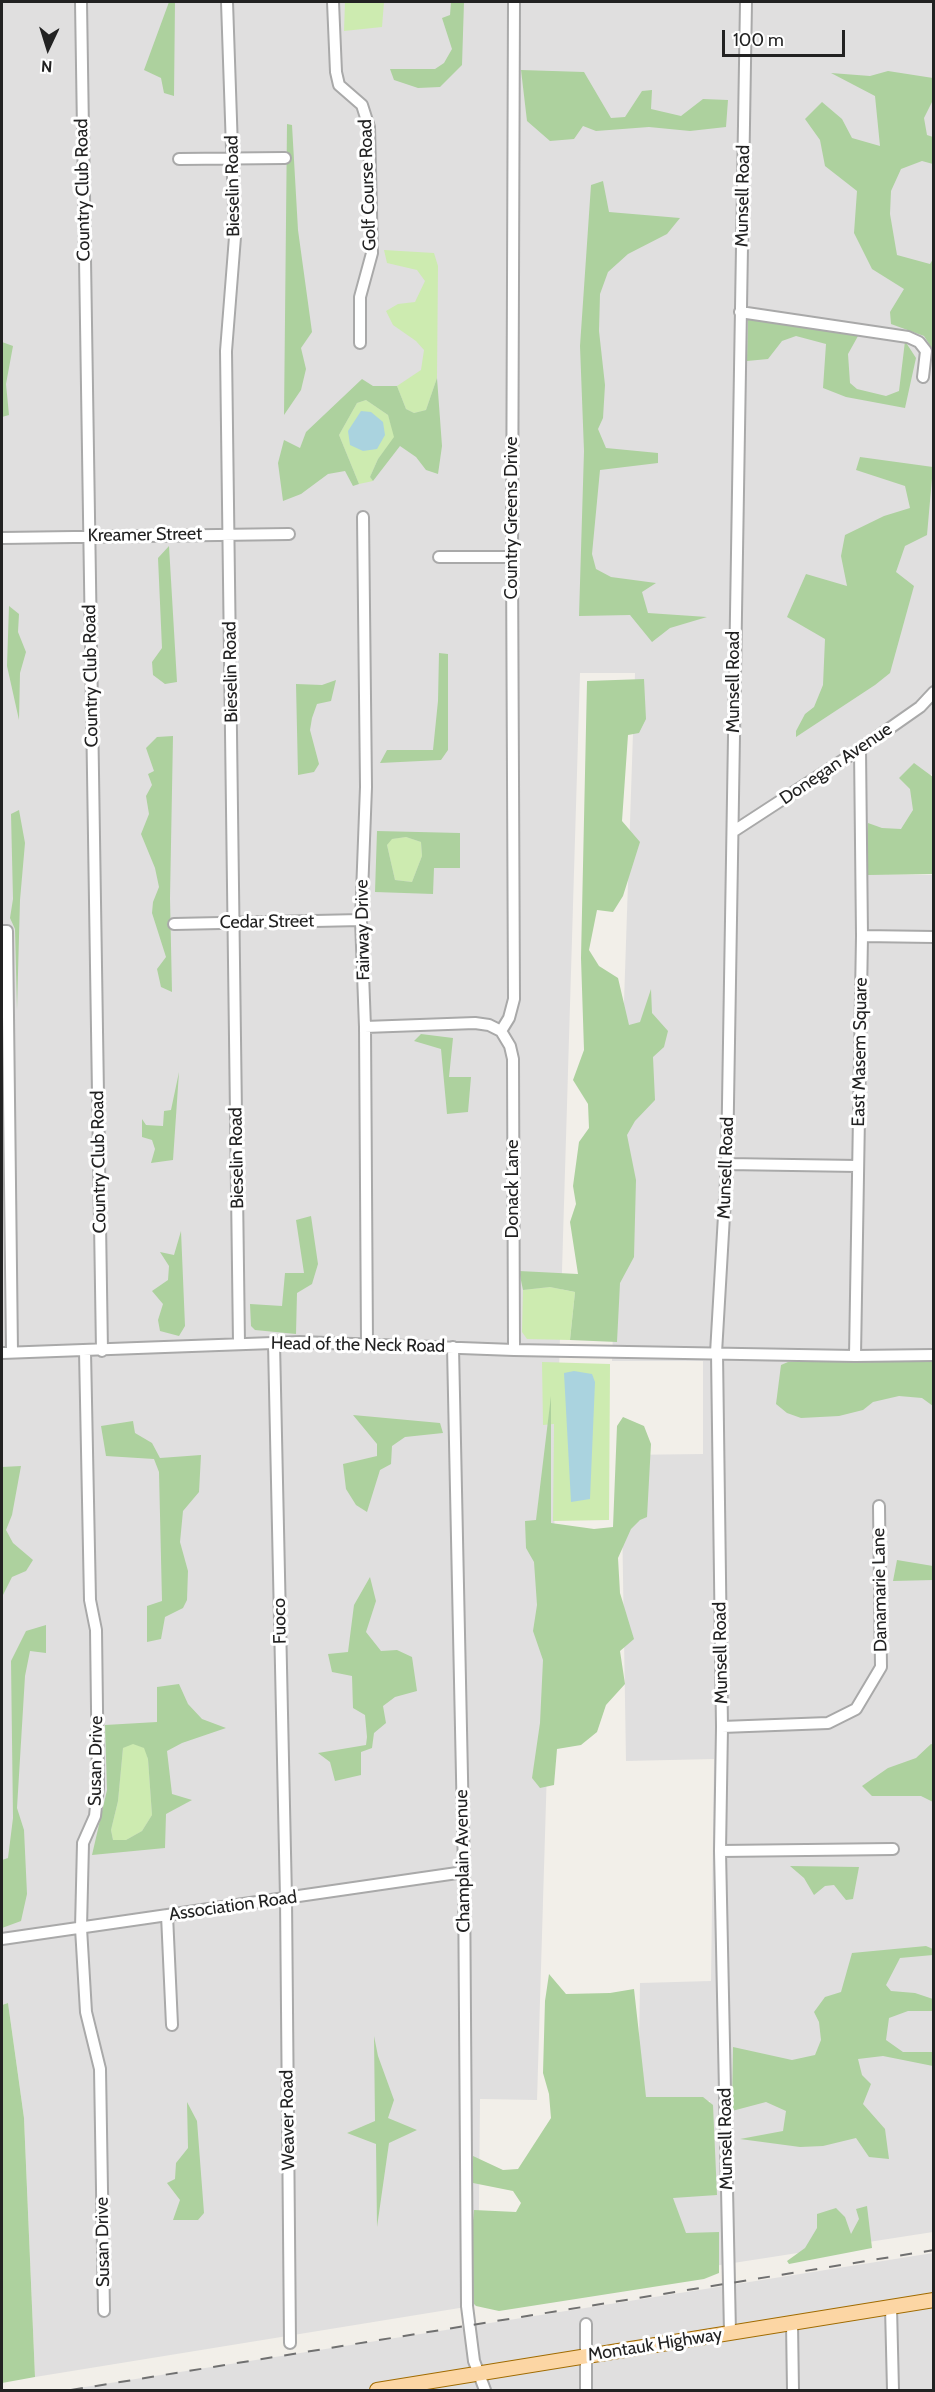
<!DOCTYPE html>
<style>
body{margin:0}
#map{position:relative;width:935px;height:2392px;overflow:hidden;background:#f2efe9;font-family:Cabin,sans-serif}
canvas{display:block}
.frame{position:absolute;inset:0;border:3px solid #222;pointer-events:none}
.north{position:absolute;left:18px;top:18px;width:60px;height:60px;-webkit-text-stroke:4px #fff;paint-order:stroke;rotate:184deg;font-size:16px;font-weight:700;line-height:24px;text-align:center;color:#222}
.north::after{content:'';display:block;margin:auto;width:21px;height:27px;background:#222;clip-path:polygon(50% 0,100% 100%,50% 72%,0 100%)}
.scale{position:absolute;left:722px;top:30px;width:123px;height:27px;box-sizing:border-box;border:3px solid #222;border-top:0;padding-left:8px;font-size:18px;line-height:21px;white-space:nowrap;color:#222;-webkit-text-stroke:4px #fff;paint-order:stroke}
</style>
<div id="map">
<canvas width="935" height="2392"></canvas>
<div class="frame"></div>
<div class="north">N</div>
<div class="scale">100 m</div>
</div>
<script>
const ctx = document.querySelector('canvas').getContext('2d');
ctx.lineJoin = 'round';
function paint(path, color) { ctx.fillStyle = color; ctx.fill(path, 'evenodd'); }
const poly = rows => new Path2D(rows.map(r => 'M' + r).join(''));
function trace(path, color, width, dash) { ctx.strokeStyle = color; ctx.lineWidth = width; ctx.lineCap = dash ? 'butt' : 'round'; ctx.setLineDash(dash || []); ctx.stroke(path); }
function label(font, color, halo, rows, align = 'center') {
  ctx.font = font + ' Cabin,sans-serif'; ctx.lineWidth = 6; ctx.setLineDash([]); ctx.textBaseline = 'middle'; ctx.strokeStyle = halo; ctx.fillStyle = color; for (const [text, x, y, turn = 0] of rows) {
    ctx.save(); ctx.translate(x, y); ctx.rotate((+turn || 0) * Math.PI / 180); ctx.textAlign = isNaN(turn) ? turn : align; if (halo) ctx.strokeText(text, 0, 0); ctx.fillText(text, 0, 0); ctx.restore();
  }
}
paint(poly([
 [2,2,933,2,933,773,923,782,923,846,872,874,934,875,933,2232,714,2266,667,2238,668,2185,711,2183,710,2101,638,2103,640,1983,711,1981,714,1759,626,1761,621,1455,703,1454,703,1361,612,1361,635,673,580,673,537,2100,480,2099,478,2305,35,2377,24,2118,8,2003,2,2005],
 [933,2253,933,2390,66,2390]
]), '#e0dfdf');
paint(poly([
 [345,2,384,2,382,27,344,31],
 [384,250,434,253,438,266,437,378,426,410,414,413,406,409,397,386,421,370,424,350,416,341,393,325,386,311,398,304,415,302,425,281,417,270,387,263],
 [366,400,388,415,395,437,378,459,370,477,373,481,359,484,339,435,357,403],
 [406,837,421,842,422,856,412,882,395,880,387,845,391,839],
 [550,1287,575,1292,570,1340,527,1339,522,1332,523,1290],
 [542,1362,610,1364,609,1520,553,1521,554,1424,543,1425],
 [132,1743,145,1748,148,1759,152,1815,142,1831,126,1840,113,1840,111,1830,118,1801,123,1748]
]), '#cdebb0');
paint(poly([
 [169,2,175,2,174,96,164,93,161,78,144,70],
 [451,2,464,2,462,65,440,87,418,88,394,80,390,69,435,69,444,63,452,49,442,18,450,15],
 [521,70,584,72,611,118,625,117,642,91,652,90,651,109,681,116,703,99,728,100,726,127,690,131,649,127,596,131,583,126,574,139,550,141,527,121],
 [888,71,933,78,933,100,924,118,927,135,933,137,933,164,922,161,901,169,891,191,890,214,897,255,930,264,933,259,933,350,924,336,891,324,890,312,904,289,872,269,854,233,857,191,825,166,820,140,805,119,822,102,842,119,852,138,880,146,875,96,831,73,870,76],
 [287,124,292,125,298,230,312,332,301,348,306,369,301,390,284,415],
 [603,181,609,212,680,218,667,234,628,254,608,272,600,294,599,331,605,385,603,418,598,429,606,448,658,453,658,463,600,470,592,554,596,569,611,577,656,583,642,592,648,613,707,617,670,628,652,642,630,615,579,616,584,451,580,346,591,185],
 [748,318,858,336,848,354,850,383,857,389,886,396,899,391,905,341,916,358,905,408,846,397,823,388,826,344,796,336,782,341,768,359,747,361],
 [2,342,13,346,6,384,9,415,2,417],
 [437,378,442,446,438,474,426,470,416,457,400,446,373,481,370,477,378,459,394,437,388,415,366,400,357,403,339,435,359,484,353,486,345,471,328,474,301,494,283,501,278,463,284,440,300,448,306,432,362,379,373,386,397,386,406,409,414,413,426,410],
 [860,457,933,467,927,535,905,546,896,572,914,586,890,673,875,685,796,737,796,731,805,714,814,707,823,685,825,639,787,617,806,574,847,586,841,556,845,535,884,516,910,508,905,486,856,470],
 [169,546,177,682,165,684,153,675,152,662,162,648,158,558],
 [9,606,19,614,18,632,26,652,20,673,19,720,7,666],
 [439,653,448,654,448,750,441,760,380,763,387,750,433,750,438,701],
 [644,679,646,719,639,733,628,735,622,821,640,842,623,896,613,912,597,910,589,950,599,966,618,978,629,1025,640,1022,651,989,652,1013,668,1031,664,1047,653,1057,655,1100,635,1121,627,1135,636,1180,634,1257,620,1283,617,1342,570,1340,575,1292,550,1287,523,1290,519,1271,578,1274,570,1222,576,1204,573,1186,579,1142,589,1128,588,1104,573,1080,584,1050,581,958,587,681],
 [336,680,331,701,317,704,312,718,310,730,319,764,314,772,298,775,296,684,322,685],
 [173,736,170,898,172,992,161,987,157,969,166,957,152,913,153,902,159,887,155,868,141,834,149,814,146,796,152,785,148,774,154,771,146,748,157,737],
 [914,763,933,777,933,874,868,875,865,868,868,823,882,828,901,829,913,810,910,789,899,778],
 [19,810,25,843,20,900,17,1010,15,929,10,918,13,899,11,814],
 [377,831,460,833,460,868,434,868,433,894,375,892],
 [406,837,421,842,422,856,412,882,395,880,387,845,392,839],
 [421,1034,453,1038,449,1077,471,1077,468,1112,447,1114,441,1049,414,1041],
 [179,1072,173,1160,151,1163,155,1149,152,1140,142,1137,142,1119,146,1125,163,1126,164,1111,171,1110],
 [311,1216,318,1264,312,1284,297,1293,296,1334,255,1330,251,1326,250,1304,282,1306,285,1273,304,1273,296,1220],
 [181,1231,185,1326,179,1336,160,1331,158,1320,163,1304,152,1291,168,1280,169,1266,160,1252,174,1255],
 [933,1360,933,1406,922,1398,899,1396,873,1402,863,1410,839,1416,801,1418,787,1413,776,1404,781,1365,788,1362],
 [551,1396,551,1523,594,1529,613,1527,617,1426,623,1417,644,1426,651,1444,647,1517,640,1520,631,1529,618,1558,620,1593,634,1639,620,1651,625,1684,606,1705,597,1732,581,1745,557,1749,554,1785,540,1788,532,1778,540,1723,543,1660,533,1631,537,1605,534,1562,526,1548,525,1521,536,1520],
 [353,1415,440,1423,443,1433,405,1437,392,1446,391,1464,380,1470,367,1512,356,1505,346,1489,343,1464,377,1456,377,1444],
 [133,1421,135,1433,152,1443,160,1458,201,1455,199,1492,183,1511,180,1542,188,1571,187,1600,183,1608,165,1617,161,1639,147,1642,147,1606,162,1601,159,1472,154,1459,106,1456,101,1426],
 [21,1466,12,1515,6,1530,13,1543,33,1560,26,1571,12,1577,2,1597,2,1467],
 [897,1560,933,1566,933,1580,893,1581],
 [370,1577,376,1601,366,1632,381,1651,397,1650,412,1657,417,1691,395,1697,383,1706,386,1723,374,1733,372,1748,361,1752,361,1775,335,1781,330,1762,318,1753,366,1745,367,1737,365,1715,353,1708,352,1676,332,1672,328,1654,348,1652,354,1605],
 [46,1625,46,1653,30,1651,25,1676,17,1808,24,1830,27,1894,21,1921,2,1928,2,1860,8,1858,13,1818,11,1661,26,1631],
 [179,1684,188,1704,202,1719,226,1728,182,1743,167,1751,172,1794,192,1800,166,1814,165,1848,92,1855,107,1790,105,1725,157,1722,157,1687],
 [133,1744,144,1748,148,1759,152,1815,142,1831,126,1840,113,1840,111,1830,118,1801,123,1748],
 [931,1744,934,1745,933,1802,921,1796,872,1796,862,1786,888,1768,916,1758],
 [790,1866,859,1867,853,1899,846,1900,834,1885,825,1886,814,1895,804,1878],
 [926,1946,933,1949,933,1955,900,1958,886,1985,891,1991,915,1993,933,1999,933,2011,908,2011,889,2018,886,2040,903,2052,933,2052,933,2066,883,2056,858,2059,862,2075,871,2084,863,2104,885,2129,889,2159,869,2157,856,2138,823,2146,800,2147,740,2139,783,2131,786,2111,766,2102,732,2111,733,2047,792,2060,815,2055,821,2040,819,2022,814,2012,825,1997,841,1992,852,1953],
 [549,1974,566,1994,610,1993,634,1989,646,2097,703,2097,713,2105,717,2195,673,2198,686,2233,719,2232,719,2273,704,2279,499,2311,476,2306,466,2295,474,2210,516,2212,521,2203,513,2191,473,2183,473,2156,503,2170,518,2169,551,2118,549,2094,543,2073,545,2001],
 [8,2003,24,2118,35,2377,2,2383,2,2005],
 [374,2036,378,2056,394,2100,388,2118,417,2130,389,2143,377,2227,376,2144,347,2133,375,2121],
 [187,2102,197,2121,204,2213,198,2220,173,2220,180,2200,167,2183,175,2179,176,2163,188,2148],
 [867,2206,872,2248,789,2264,787,2261,805,2248,817,2228,817,2214,836,2208,845,2217,851,2234,859,2219,856,2209]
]), '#add19e');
paint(poly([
 [361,411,371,412,383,422,385,435,377,449,363,451,350,445,348,431],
 [574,1371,592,1374,595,1382,590,1499,571,1502,564,1373]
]), '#aad3df');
const minor = poly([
 [81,2,102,1351],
 [227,2,235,237,226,351,239,1343],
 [333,2,336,72,339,85,362,105,369,127,372,253,360,297,360,343],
 [179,159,285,158],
 [740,312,908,337,919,342,926,351,923,377],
 [363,517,366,787,361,920,365,1027,367,1344],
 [2,538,289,534],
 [439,557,512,557],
 [734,831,860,749,920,707,934,692],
 [174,924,361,920],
 [2,931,7,931,12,1352],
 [862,936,934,937],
 [365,1027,475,1023,489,1025,501,1031],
 [501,1031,509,1018,514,999,512,557,514,2],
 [501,1031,510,1046,513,1059,514,1350],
 [727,1164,858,1166],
 [274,1343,286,1898,290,2343],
 [453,1347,464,1872,467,2306,474,2361,485,2390],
 [85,1351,90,1600,96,1630,98,1787,95,1816,83,1843,81,1928,86,2012,100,2069,104,2311],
 [2,1353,300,1342,514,1350,855,1356,934,1355],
 [716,1353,727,1164,746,2],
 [717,1353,722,1727,720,1851,730,2333],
 [855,1356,862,936,860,749],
 [722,1727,828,1723,856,1709,881,1667,879,1506],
 [720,1851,893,1849],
 [167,1915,172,2025],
 [2,1939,464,1872],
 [891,2307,893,2390],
 [792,2323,793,2390],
 [586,2390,586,2324]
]);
const major = poly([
 [377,2390,934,2300]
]);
trace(minor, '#a9a9a9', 14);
trace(major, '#a06b00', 16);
trace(minor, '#fff', 10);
trace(major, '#fcd6a4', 14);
trace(poly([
 [71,2390,934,2250]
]), '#707070', 2, [12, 12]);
label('18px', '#222', '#fff', [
 ["Golf Course Road",368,185,-92],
 ["Bieselin Road",233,186,-91],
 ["Country Club Road",83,190,-91],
 ["Munsell Road",743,196,-89],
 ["Country Greens Drive",512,518,-90],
 ["Kreamer Street",145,535,-1],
 ["Bieselin Road",231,672,-91],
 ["Country Club Road",91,676,-91],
 ["Munsell Road",734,682,-90],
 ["Donegan Avenue",836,764,-34],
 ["Cedar Street",267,922,-1],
 ["Fairway Drive",363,930,-91],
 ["East Masem Square",860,1052,-89],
 ["Bieselin Road",237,1158,-91],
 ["Country Club Road",99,1162,-91],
 ["Munsell Road",726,1168,-88],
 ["Donack Lane",513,1189,-90],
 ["Head of the Neck Road",358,1345,1],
 ["Danamarie Lane",880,1590,-91],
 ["Fuoco",280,1621,-91],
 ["Munsell Road",721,1653,-91],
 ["Susan Drive",96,1761,-89],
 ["Champlain Avenue",463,1861,-91],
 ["Association Road",233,1906,-8],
 ["Weaver Road",288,2120,-91],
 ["Munsell Road",726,2139,-91],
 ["Susan Drive",103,2242,-91],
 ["Montauk Highway",655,2345,-9]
]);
</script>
